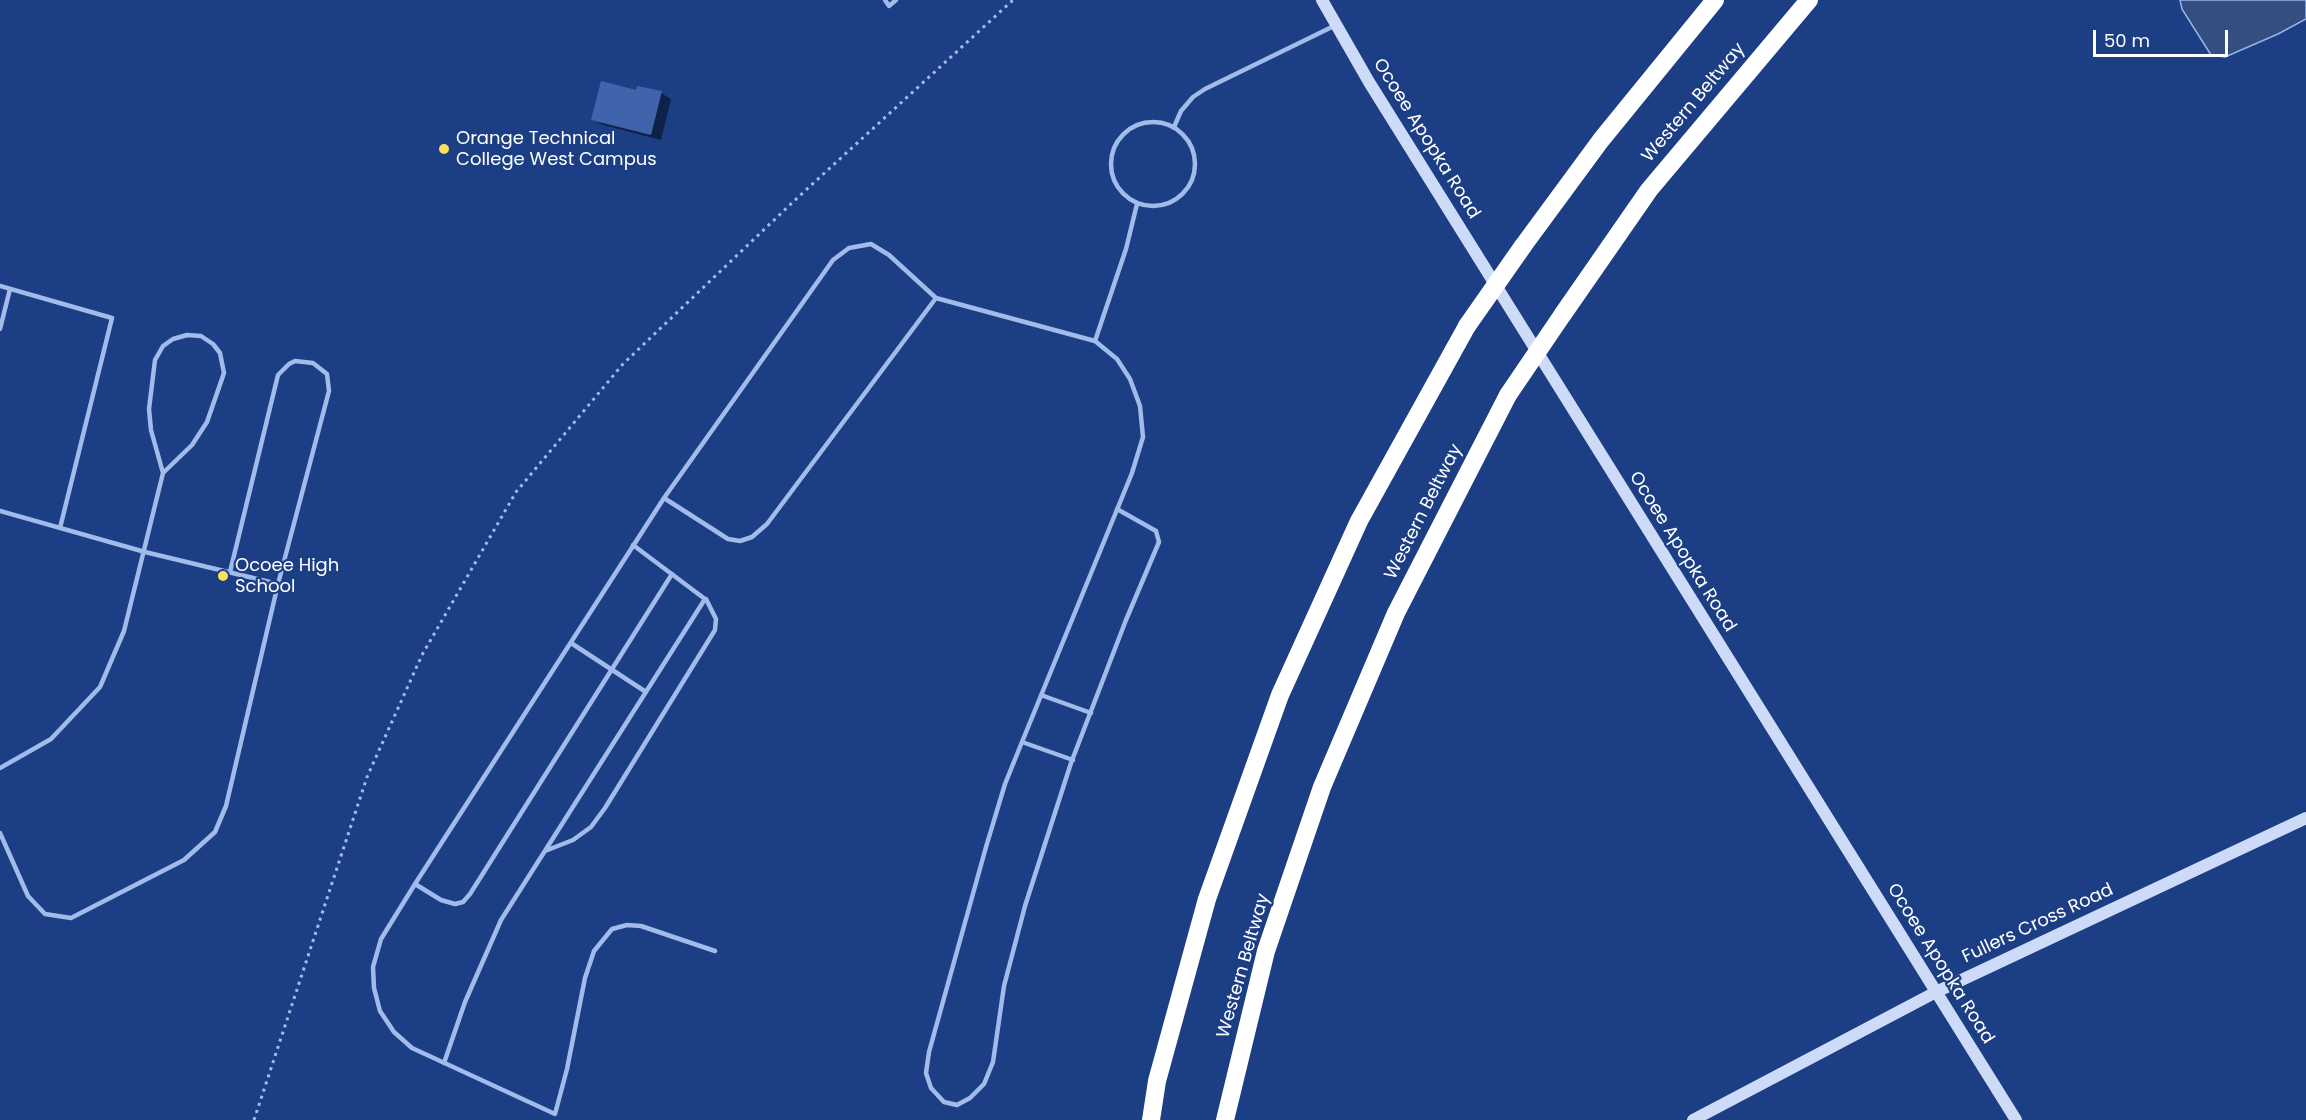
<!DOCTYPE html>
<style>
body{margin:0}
#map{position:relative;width:2306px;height:1120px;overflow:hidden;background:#1c3e84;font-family:Poppins,sans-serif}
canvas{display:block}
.scale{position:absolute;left:2093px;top:30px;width:135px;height:27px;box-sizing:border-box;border:3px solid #fff;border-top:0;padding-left:8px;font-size:18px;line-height:21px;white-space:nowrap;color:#fff;-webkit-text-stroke:4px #1c3e84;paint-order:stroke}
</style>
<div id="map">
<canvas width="2306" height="1120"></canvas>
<div class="scale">50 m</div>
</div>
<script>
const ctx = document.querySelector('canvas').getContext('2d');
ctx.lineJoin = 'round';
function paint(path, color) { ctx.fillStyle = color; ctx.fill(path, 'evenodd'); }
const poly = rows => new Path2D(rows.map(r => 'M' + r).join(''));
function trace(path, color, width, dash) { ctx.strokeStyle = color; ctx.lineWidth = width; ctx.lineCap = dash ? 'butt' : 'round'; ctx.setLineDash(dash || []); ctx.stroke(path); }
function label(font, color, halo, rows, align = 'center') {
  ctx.font = font + ' Poppins,sans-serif'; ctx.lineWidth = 4.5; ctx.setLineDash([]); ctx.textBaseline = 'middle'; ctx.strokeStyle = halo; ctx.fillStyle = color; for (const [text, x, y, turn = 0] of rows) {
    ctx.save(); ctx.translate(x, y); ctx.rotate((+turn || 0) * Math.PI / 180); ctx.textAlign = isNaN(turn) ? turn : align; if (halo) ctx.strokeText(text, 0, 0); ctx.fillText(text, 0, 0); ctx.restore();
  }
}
const water = poly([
 [2180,0,2306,0,2306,19,2278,34,2225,57,2211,55,2182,9,2180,0]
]);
paint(water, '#344e82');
trace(water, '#95b4ed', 1.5);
paint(poly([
 [637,91,661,93,671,99,661,140,603,125,593,120]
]), '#0007');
paint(poly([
 [601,81,636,90,637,86,662,91,651,135,591,120]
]), '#4064ab');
trace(poly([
 [254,1120,367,777,422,655,516,492,623,364,794,201,1013,0]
]), '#a2bbeb', 3, [3, 4.5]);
trace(poly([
 [885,0,889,6,896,0],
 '1111 164a42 42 0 1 1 84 0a42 42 0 1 1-84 0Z',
 [1174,127,1181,111,1193,97,1205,89,1336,25],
 [0,286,112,318,60,528],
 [0,329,10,289],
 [664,498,728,539,740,541,752,537,767,524,936,298],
 [1117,509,1156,531,1159,542,1126,620,1071,763,1025,906,1004,986,993,1062,984,1084,970,1098,957,1105,944,1102,931,1088,926,1073,929,1052,986,847,1005,784,1022,742,1132,473,1143,437,1140,406,1130,379,1117,359,1095,341,1126,249,1137,204],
 [0,511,145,552,278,584,226,806,215,832,184,860,71,918,45,914,28,896,0,833],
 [230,572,278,375,289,364,295,361,313,363,327,374,329,391,278,584],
 [571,643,646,692],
 [1041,695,1091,713],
 [1022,742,1073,760],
 [0,768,51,739,100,687,124,631,163,473,151,430,149,409,155,360,163,346,173,339,187,335,201,336,213,344,220,353,224,373,207,422,192,445,163,473],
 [545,851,573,840,591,827,605,808,715,630,716,619,706,599],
 [415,884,441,900,455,904,463,902,470,894,672,574],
 [715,951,641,926,627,925,612,929,594,951,585,978,567,1069,555,1114,412,1048,394,1032,380,1011,374,988,373,967,381,939,415,884,664,498,833,260,849,248,871,244,889,255,936,298,1095,341],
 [444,1063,465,1002,501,920,705,599,633,545]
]), '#a2bbeb', 4.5);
trace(poly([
 [1322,0,1369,82,2016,1120],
 [1693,1120,1936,992,2306,818]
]), '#cedbf8', 12);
trace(poly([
 [1523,246,1601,140,1715,0],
 [1563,314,1649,190,1809,0],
 [1151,1120,1157,1081,1207,899,1280,695,1359,521,1467,326],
 [1225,1120,1266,951,1322,787,1396,613,1508,395]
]), '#fff', 18);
trace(poly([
 [1467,326,1523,246],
 [1508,395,1563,314]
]), '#fff', 18);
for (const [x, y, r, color] of [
 [444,149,6,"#fbe05f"],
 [223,576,6,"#fbe05f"]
]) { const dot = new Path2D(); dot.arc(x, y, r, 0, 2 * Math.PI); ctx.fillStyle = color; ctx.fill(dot); trace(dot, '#1c3e84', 2); }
label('18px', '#fff', '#1c3e84', [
 ["Western Beltway",1694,103,-50],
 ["Ocoee Apopka Road",1426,139,58],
 ["Western Beltway",1424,512,-63],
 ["Ocoee Apopka Road",1682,552,58],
 ["Fullers Cross Road",2038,924,-25],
 ["Ocoee Apopka Road",1940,964,58],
 ["Western Beltway",1244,966,-74]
]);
label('18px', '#fff', '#1c3e84', [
 ["Orange Technical",456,139],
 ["College West Campus",456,160],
 ["Ocoee High",235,566],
 ["School",235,587]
], 'left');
</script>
